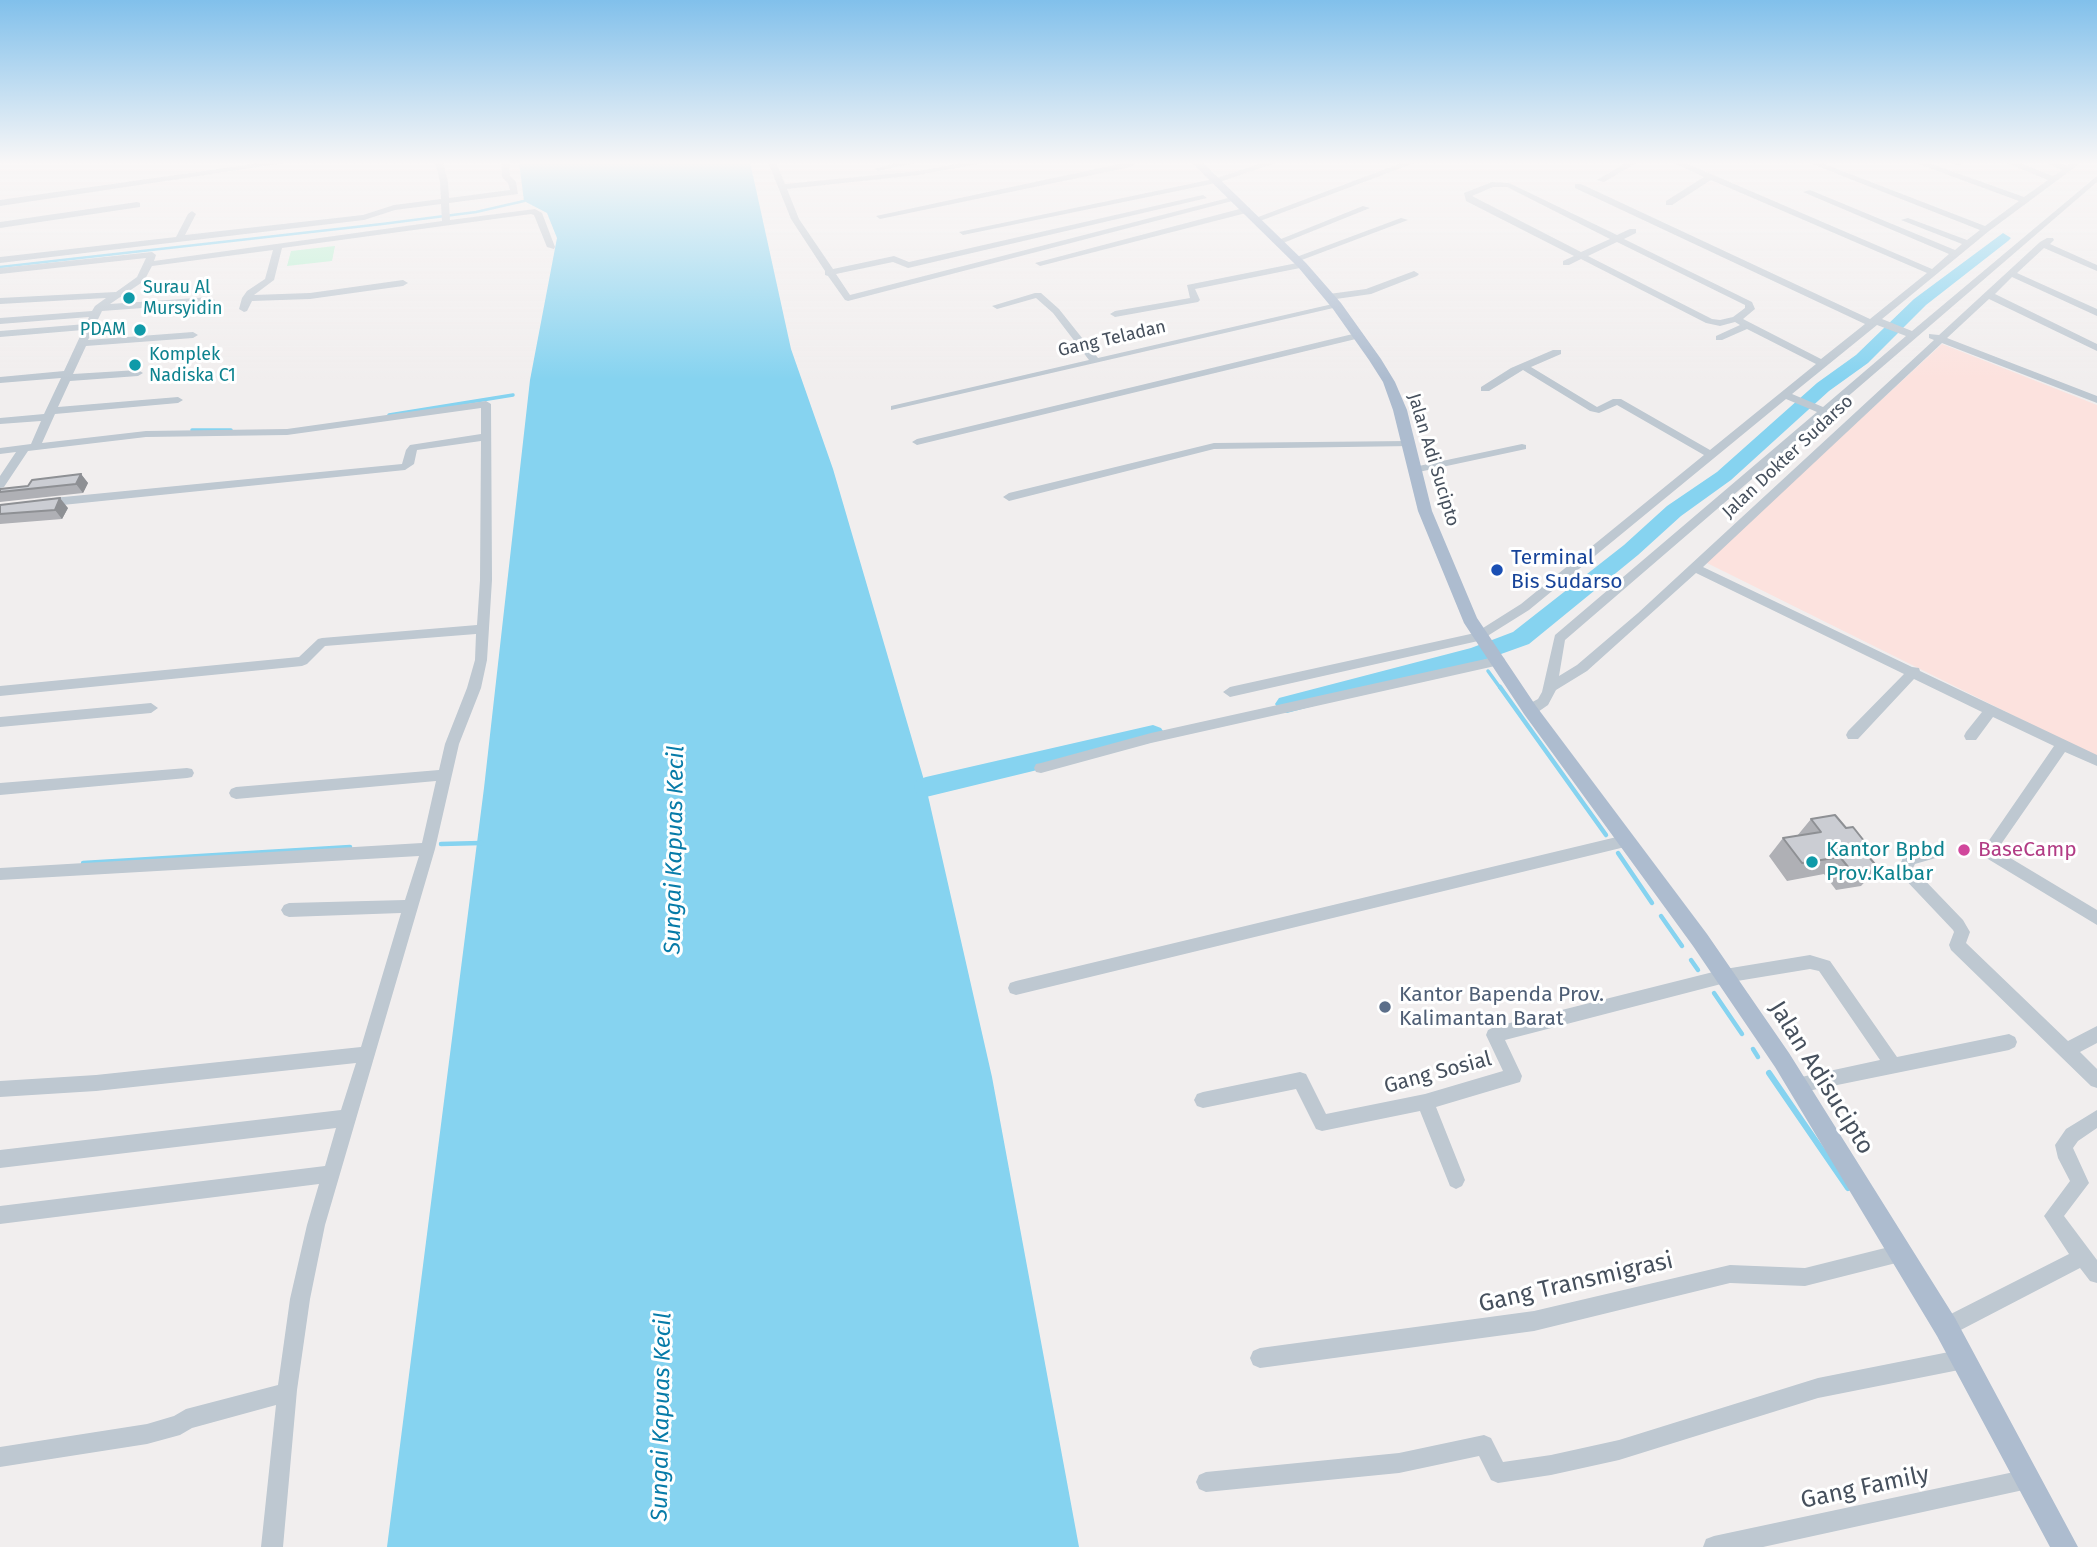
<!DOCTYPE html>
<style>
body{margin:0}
canvas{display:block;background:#f1eeee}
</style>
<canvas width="2097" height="1547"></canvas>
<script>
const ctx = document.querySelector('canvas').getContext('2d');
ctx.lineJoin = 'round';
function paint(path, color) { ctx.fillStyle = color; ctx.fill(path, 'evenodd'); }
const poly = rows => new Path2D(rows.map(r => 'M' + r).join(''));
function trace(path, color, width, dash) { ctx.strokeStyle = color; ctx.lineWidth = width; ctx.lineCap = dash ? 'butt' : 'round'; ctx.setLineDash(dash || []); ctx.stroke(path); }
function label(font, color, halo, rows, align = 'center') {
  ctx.font = font + ' "Fira Sans",sans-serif'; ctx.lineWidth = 6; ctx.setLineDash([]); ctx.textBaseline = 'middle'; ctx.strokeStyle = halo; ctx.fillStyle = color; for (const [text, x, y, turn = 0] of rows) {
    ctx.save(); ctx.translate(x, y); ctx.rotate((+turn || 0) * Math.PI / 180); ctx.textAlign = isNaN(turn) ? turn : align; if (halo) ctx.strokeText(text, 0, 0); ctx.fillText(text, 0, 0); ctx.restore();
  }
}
paint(poly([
 [1942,344,2097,405,2097,757,1705,562]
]), '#fce2de');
paint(poly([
 [335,246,332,261,287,266,291,251]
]), '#bbf1d3');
paint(poly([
 [519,162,750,162,791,349,833,469,926,787,992,1077,1079,1547,387,1547,484,788,530,380,557,238,547,213,524,201]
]), '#86d3f0');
trace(poly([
 [0,267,382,224,476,212,524,201]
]), '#86d3f0', 2.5);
trace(poly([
 [389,415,513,395],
 [192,430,231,430],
 [1488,671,1501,689]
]), '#86d3f0', 3.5);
trace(poly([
 [1500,687,1606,835],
 [441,844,481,843],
 [1618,853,1652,903],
 [83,863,350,847],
 [1661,916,1682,946],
 [1691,960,1698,970],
 [1714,993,1742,1034],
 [1753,1049,1758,1057]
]), '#86d3f0', 4.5);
trace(poly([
 [1769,1073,1848,1188]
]), '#86d3f0', 6);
paint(poly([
 [2003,233,2011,238,2008,241,1926,305,1868,363,1829,391,1731,480,1681,516,1638,555,1529,644,1476,663,1287,713,1279,710,1275,704,1279,698,1471,648,1513,632,1624,545,1667,506,1717,472,1817,383,1856,355,1914,299,2003,233],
 [1153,725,1161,728,1165,734,1161,740,926,797,917,794,914,787,917,780,926,777,1153,725]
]), '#86d3f0');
paint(poly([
 [267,162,291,162,0,206,0,200,267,162],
 [435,162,443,162,448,182,449,198,510,190,508,183,502,177,501,162,509,162,510,176,516,182,518,194,449,203,450,220,535,209,542,213,555,247,554,249,547,247,534,215,531,214,282,248,274,280,254,295,310,293,403,280,408,283,403,286,310,299,252,301,247,311,244,312,239,309,242,298,247,291,265,279,273,250,152,266,144,281,110,304,210,297,215,300,210,303,102,311,88,340,193,332,198,335,193,338,86,346,73,374,138,370,143,373,138,376,70,381,58,407,178,397,183,400,178,403,55,414,42,443,146,431,287,429,486,401,491,404,492,580,487,660,481,688,459,744,435,849,325,1225,310,1299,297,1390,283,1547,261,1547,276,1405,192,1428,180,1435,147,1444,0,1467,0,1447,147,1424,174,1416,186,1409,278,1385,290,1299,307,1225,319,1184,0,1224,0,1206,325,1166,336,1128,0,1168,0,1150,341,1110,356,1063,96,1091,0,1097,0,1081,96,1075,361,1047,401,913,289,917,284,915,281,910,284,905,289,903,405,900,419,856,0,880,0,868,422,843,436,781,236,799,231,797,229,793,231,789,236,787,439,770,445,744,467,688,475,660,476,634,325,646,307,664,302,666,0,696,0,686,299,657,318,639,322,638,477,625,480,580,481,441,417,450,414,464,405,470,43,507,37,503,43,499,402,464,406,450,410,445,481,434,481,408,287,435,146,437,28,451,4,487,0,488,0,476,16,452,0,454,0,448,31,444,41,421,0,424,0,418,44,414,61,378,0,383,0,377,64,371,83,330,0,337,0,331,86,324,89,317,0,324,0,318,92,311,95,306,106,298,0,304,0,298,116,292,137,277,146,258,0,274,0,268,152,252,156,255,154,261,442,221,441,204,395,210,364,220,0,263,0,257,176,237,188,214,192,211,196,214,185,235,363,215,394,205,441,199,440,182,435,162],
 [768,162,776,162,785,184,918,171,968,162,989,162,918,175,787,189,799,219,833,269,894,256,909,262,1203,195,1207,198,908,268,893,262,836,274,850,295,1236,196,1240,199,848,301,845,300,828,276,825,275,825,271,791,219,768,162],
 [900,162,920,162,878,171,874,169,900,162],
 [1128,162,1136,162,1131,167,880,219,876,216,1128,162],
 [1265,162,1279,162,1216,183,963,235,959,232,1214,179,1265,162],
 [1404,162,1417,162,1260,221,1253,219,1404,162],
 [1627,162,1638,162,1604,182,1597,180,1627,162],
 [1671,162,1683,162,1932,269,1949,254,1803,192,1810,190,1955,250,1962,244,1901,220,1908,218,1967,240,1980,230,1807,162,1819,162,1985,226,2019,201,1913,162,1926,162,2024,197,2048,180,2004,162,2017,162,2053,176,2062,170,2044,162,2057,162,2067,166,2072,162,2082,162,1989,231,1882,319,1912,331,2097,176,2097,182,1565,640,1559,676,1577,665,1638,613,1934,340,1929,338,1929,334,1939,335,2040,242,2047,238,2053,238,2054,240,2050,244,2097,265,2097,271,2044,248,2017,273,2097,309,2097,316,2012,277,1995,294,2097,344,2097,351,1989,299,1947,338,2097,396,2097,403,1942,343,1703,567,1912,667,1919,668,1920,671,2097,755,2097,766,2065,752,1997,850,2097,910,2097,925,1983,856,1981,852,2054,746,1993,717,1976,740,1966,740,1964,736,1966,732,1982,712,1914,679,1858,739,1848,739,1846,735,1848,731,1904,674,1696,573,1587,671,1556,690,1548,705,1535,714,1525,714,1523,710,1525,706,1538,699,1542,692,1555,635,1817,412,1786,399,1529,610,1489,635,1487,639,1230,697,1223,692,1230,687,1475,633,1521,604,1704,455,1617,405,1599,413,1590,411,1523,370,1489,391,1481,391,1481,387,1511,368,1553,350,1561,350,1561,354,1531,367,1597,407,1613,399,1621,399,1710,450,1816,364,1747,329,1722,340,1716,340,1716,336,1740,325,1735,322,1720,326,1706,323,1581,259,1569,265,1563,265,1563,261,1574,256,1466,201,1464,193,1492,182,1509,183,1617,235,1630,229,1636,229,1636,233,1624,239,1752,302,1755,309,1743,319,1821,359,1865,324,1575,188,1575,184,1581,184,1870,319,1927,273,1711,180,1672,205,1666,205,1666,201,1704,177,1671,162],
 [1493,187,1507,187,1610,239,1581,252,1472,196,1493,187],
 [1617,242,1745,305,1745,308,1733,317,1720,320,1712,319,1588,256,1617,242],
 [1877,325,1906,336,1823,407,1792,394,1877,325],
 [1950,162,1960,162,1961,164,1957,166,1950,162],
 [137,202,140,203,140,207,0,228,0,222,137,202],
 [1363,206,1370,208,1283,243,1276,241,1363,206],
 [1247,207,1250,208,1250,212,1040,266,1035,263,1247,207],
 [1401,218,1408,220,1299,261,1291,259,1401,218],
 [1302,262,1307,265,1305,267,1195,289,1200,300,1198,302,1115,317,1110,314,1115,311,1190,298,1187,285,1302,262],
 [1414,271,1419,274,1417,276,1371,294,1329,300,1324,297,1329,294,1366,289,1414,271],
 [1035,293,1041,293,1059,309,1098,358,1337,303,1342,306,891,410,891,406,1089,360,1053,313,1036,298,997,309,992,306,1035,293],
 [1357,333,1360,334,1360,338,917,445,912,442,917,439,1357,333],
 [1408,441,1413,444,1412,446,1214,449,1009,501,1003,497,1009,493,1214,443,1408,441],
 [1522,444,1526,445,1526,449,1414,473,1408,470,1414,467,1522,444],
 [1499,656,1504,658,1505,661,1504,664,1151,743,1041,773,1036,772,1034,768,1036,764,1041,763,1151,733,1499,656],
 [151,703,158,708,151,713,0,727,0,717,151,703],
 [187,768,192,769,194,773,192,777,187,778,0,795,0,783,187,768],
 [1625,835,1630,837,1632,841,1630,845,1625,847,1016,995,1010,993,1008,988,1010,983,1016,981,1625,835],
 [1934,847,1939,849,1941,853,1939,857,1915,864,1913,868,1963,920,1970,932,1966,943,2068,1041,2097,1026,2097,1043,2080,1052,2097,1069,2097,1088,2091,1086,1951,950,1949,945,1954,932,1953,930,1900,874,1898,870,1904,855,1934,847],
 [1810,955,1830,961,1897,1057,2009,1034,2015,1037,2017,1042,2015,1047,2009,1050,1798,1093,1792,1091,1789,1085,1792,1079,1880,1060,1819,971,1810,969,1725,983,1505,1040,1522,1076,1520,1082,1436,1107,1465,1180,1462,1186,1456,1189,1450,1186,1420,1111,1322,1131,1316,1129,1296,1089,1203,1108,1197,1106,1194,1100,1197,1094,1203,1092,1300,1072,1306,1074,1326,1114,1425,1094,1503,1071,1486,1035,1488,1030,1494,1027,1725,969,1810,955],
 [2097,1110,2097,1128,2078,1141,2073,1148,2089,1183,2064,1216,2097,1260,2097,1283,2090,1281,2080,1268,1953,1334,1946,1337,1939,1334,1936,1327,1939,1320,2069,1254,2044,1216,2070,1181,2058,1158,2055,1145,2066,1129,2097,1110],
 [1901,1244,1908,1246,1910,1253,1908,1260,1805,1286,1730,1283,1534,1331,1260,1368,1253,1365,1250,1358,1253,1351,1260,1348,1534,1311,1730,1265,1805,1268,1901,1244],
 [1964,1349,1971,1352,1974,1359,1971,1366,1964,1369,1818,1398,1619,1460,1551,1475,1498,1483,1491,1480,1479,1456,1399,1473,1206,1492,1199,1489,1196,1482,1199,1475,1206,1472,1399,1453,1484,1435,1491,1438,1503,1462,1551,1455,1619,1440,1818,1378,1964,1349],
 [2028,1469,2035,1472,2038,1479,2035,1486,2028,1489,1763,1547,1703,1547,1706,1539,1714,1536,2028,1469]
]), '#bec8d1');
paint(poly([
 [1191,162,1202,162,1306,263,1341,303,1381,359,1395,382,1407,410,1432,511,1477,618,1536,706,1707,934,1789,1053,1955,1318,2078,1547,2050,1547,1937,1336,1775,1067,1693,946,1524,714,1464,623,1418,511,1393,410,1383,382,1369,360,1333,309,1298,267,1191,162]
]), '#adbccf');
paint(poly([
 [81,474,88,483,83,493,0,502,0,489,28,486],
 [0,505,68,508,62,519,0,524],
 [1811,819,1846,828,1872,851,1868,856,1878,868,1861,886,1836,890,1824,874,1787,881,1769,856,1783,838,1797,836]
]), '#afb0b5');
paint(poly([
 [81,474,88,483,83,493,76,484],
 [60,498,68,508,62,519,55,510]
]), '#8e9094');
const building = poly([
 [81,474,76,484,0,492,0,489,28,486,32,480,81,474],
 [60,498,55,510,0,514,0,505,60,498],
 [1835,815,1846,828,1853,827,1872,851,1865,852,1878,868,1853,873,1840,857,1802,863,1783,838,1821,832,1811,819,1835,815]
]);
paint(building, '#cbcdd3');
trace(building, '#8e9094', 2);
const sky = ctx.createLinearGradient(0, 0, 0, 379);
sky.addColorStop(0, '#81c0eb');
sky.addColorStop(0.43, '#f9f7f7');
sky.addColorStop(1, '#f9f7f700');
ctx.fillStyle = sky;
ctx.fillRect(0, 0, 2097, 379);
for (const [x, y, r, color] of [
 [129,298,7,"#0f9aa8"],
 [140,330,7,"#0f9aa8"],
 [135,365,7,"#0f9aa8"],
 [1497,570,7,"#1a4fb4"],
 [1964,850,7,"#d1479c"],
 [1812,862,7,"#0f9aa8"],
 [1385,1007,7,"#5c6f8a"]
]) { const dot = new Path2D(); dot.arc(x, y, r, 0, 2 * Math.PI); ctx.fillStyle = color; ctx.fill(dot); trace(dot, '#fff', 2.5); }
label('18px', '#0d838f', '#fff', [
 ["Surau Al",143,288],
 ["Mursyidin",143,309],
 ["PDAM",126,330,"right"],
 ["Komplek",149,355],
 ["Nadiska C1",149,376]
], 'left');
label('18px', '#46505d', '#fff', [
 ["Gang Teladan",1112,339,-13],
 ["Jalan Dokter Sudarso",1788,457,-43],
 ["Jalan Adi Sucipto",1433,460,73]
]);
label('21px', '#164399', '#fff', [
 ["Terminal",1511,558],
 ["Bis Sudarso",1511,582]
], 'left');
label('21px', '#0d838f', '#fff', [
 ["Kantor Bpbd",1826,850],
 ["Prov.Kalbar",1826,874]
], 'left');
label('21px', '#b23c85', '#fff', [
 ["BaseCamp",1978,850]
], 'left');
label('21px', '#4e5e75', '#fff', [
 ["Kantor Bapenda Prov.",1399,995],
 ["Kalimantan Barat",1399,1019]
], 'left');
label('21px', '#46505d', '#fff', [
 ["Gang Sosial",1438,1073,-15]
]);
label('italic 23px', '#077ba8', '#fff', [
 ["Sungai Kapuas Kecil",675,850,-89],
 ["Sungai Kapuas Kecil",662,1417,-89]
]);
label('24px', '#46505d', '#fff', [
 ["Jalan Adisucipto",1821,1078,58],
 ["Gang Transmigrasi",1576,1283,-13],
 ["Gang Family",1865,1488,-12]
]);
</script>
